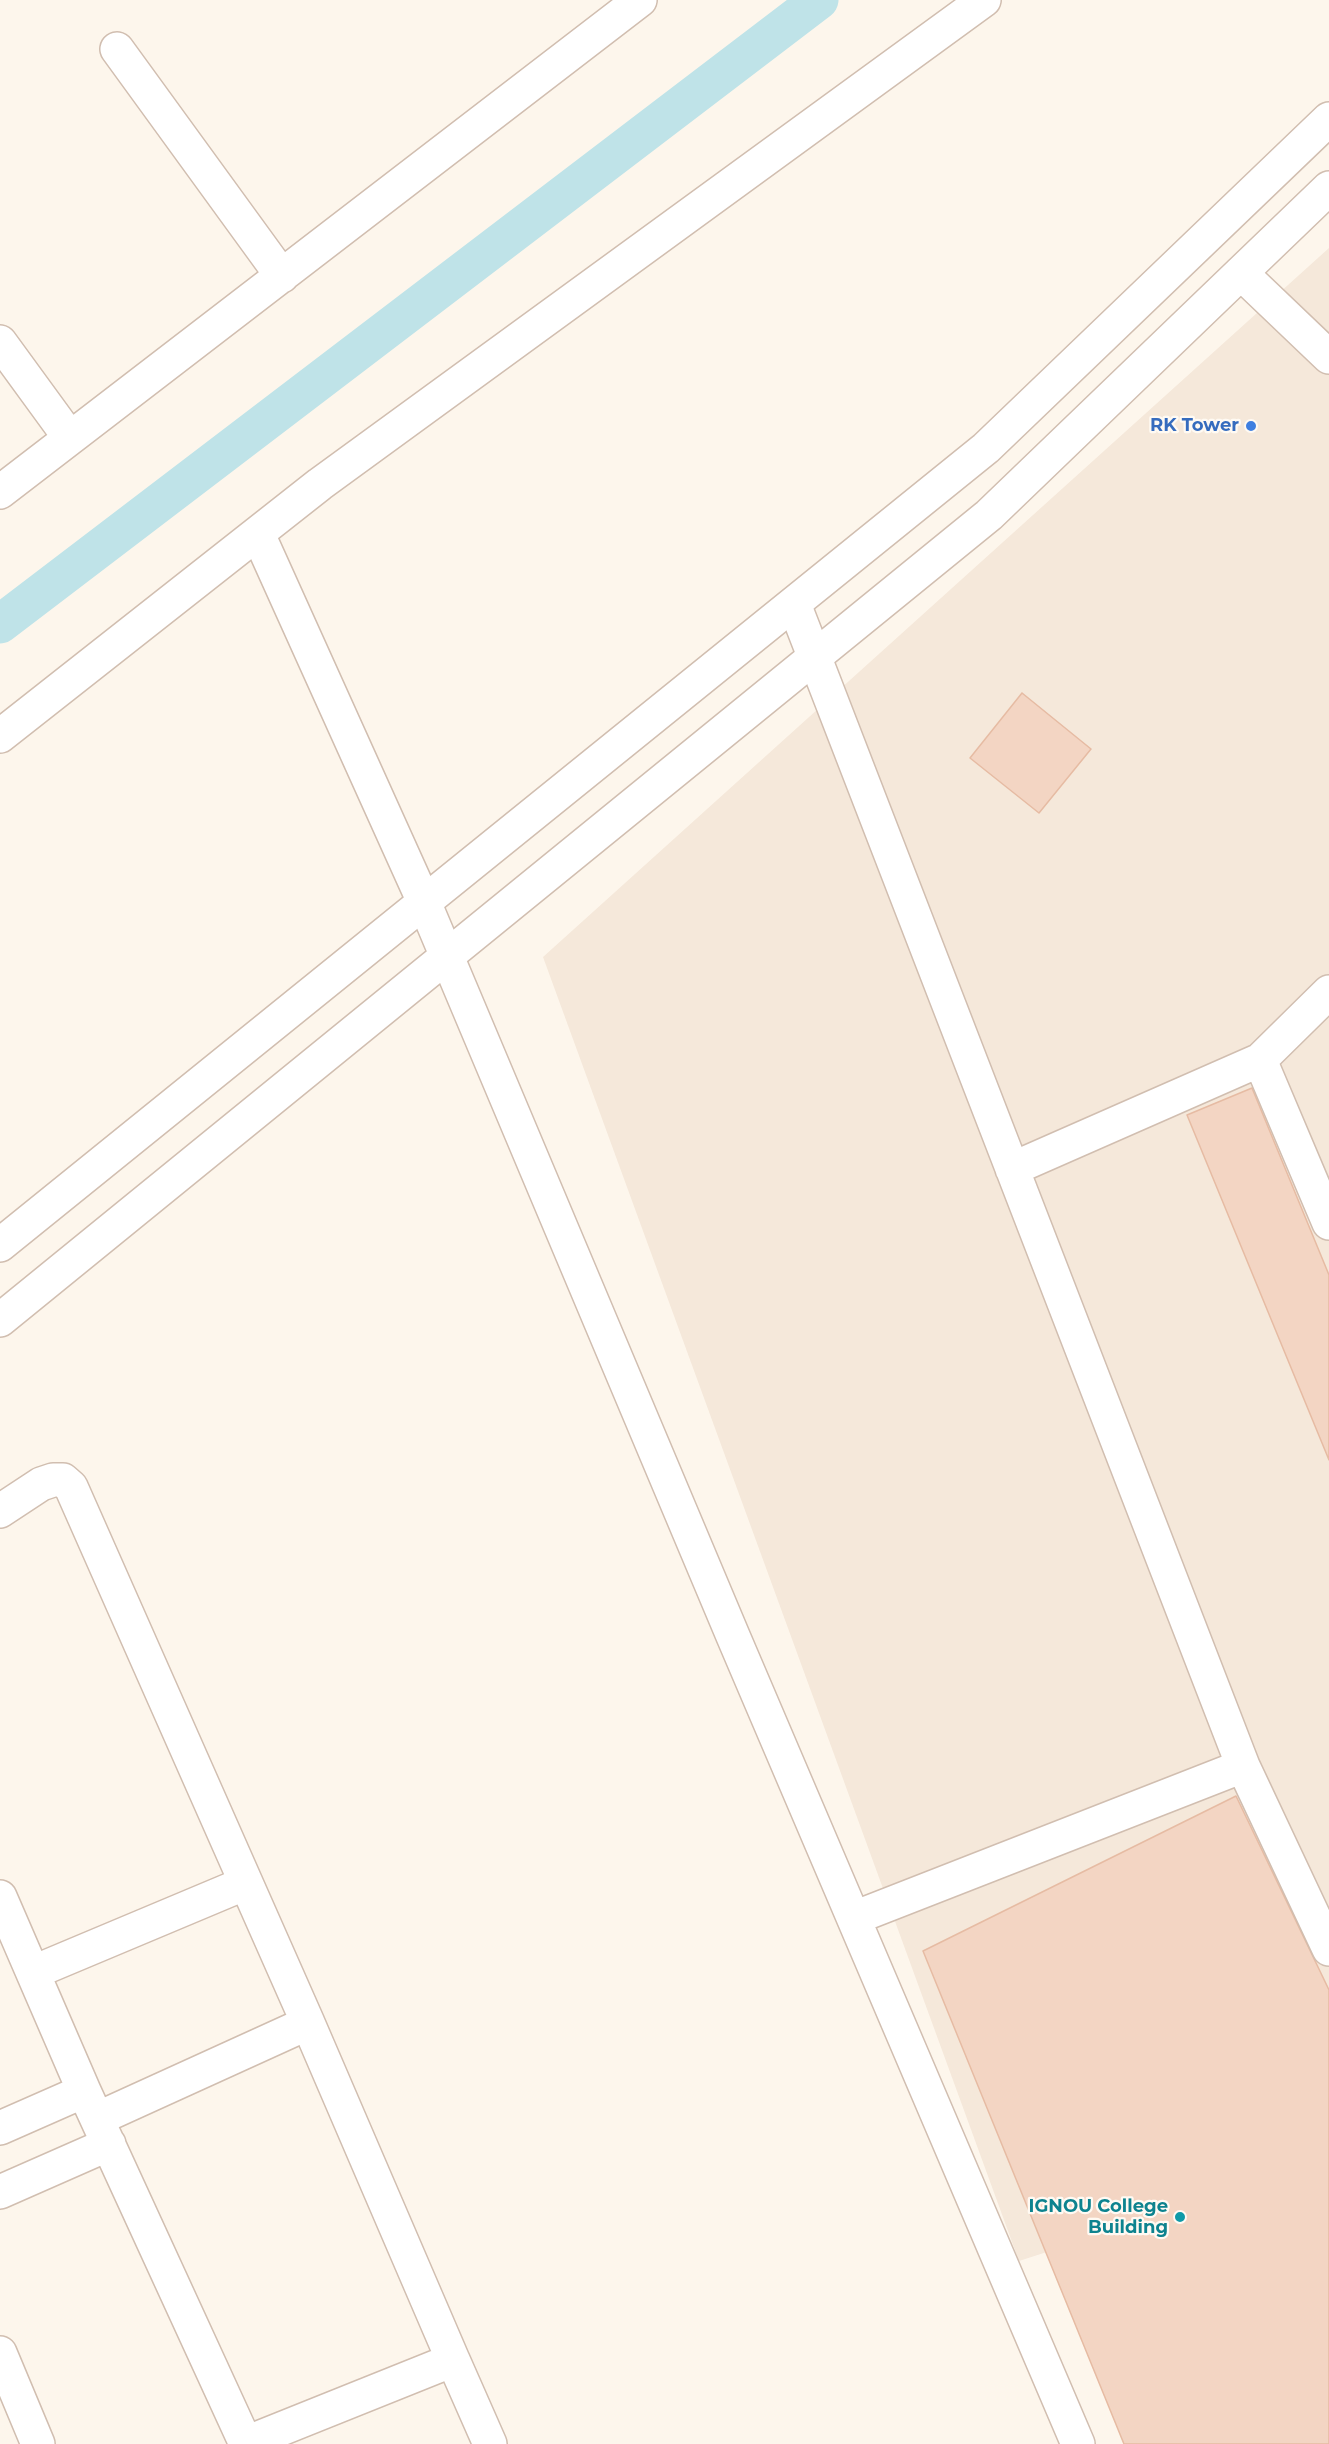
<!DOCTYPE html>
<style>
body{margin:0}
canvas{display:block;background:#fdf6ec}
</style>
<canvas width="1329" height="2444"></canvas>
<script>
const ctx = document.querySelector('canvas').getContext('2d');
ctx.lineJoin = 'round';
function paint(path, color) { ctx.fillStyle = color; ctx.fill(path, 'evenodd'); }
const poly = rows => new Path2D(rows.map(r => 'M' + r).join(''));
function trace(path, color, width, dash) { ctx.strokeStyle = color; ctx.lineWidth = width; ctx.lineCap = dash ? 'butt' : 'round'; ctx.setLineDash(dash || []); ctx.stroke(path); }
function label(font, color, halo, rows, align = 'center') {
  ctx.font = font + ' Montserrat,sans-serif'; ctx.lineWidth = 4.5; ctx.setLineDash([]); ctx.textBaseline = 'middle'; ctx.strokeStyle = halo; ctx.fillStyle = color; for (const [text, x, y, turn = 0] of rows) {
    ctx.save(); ctx.translate(x, y); ctx.rotate((+turn || 0) * Math.PI / 180); ctx.textAlign = isNaN(turn) ? turn : align; if (halo) ctx.strokeText(text, 0, 0); ctx.fillText(text, 0, 0); ctx.restore();
  }
}
paint(poly([
 [1329,248,1329,2161,1019,2261,543,957]
]), '#f5e8da');
trace(poly([
 [0,624,819,0]
]), '#bfe3e8', 39);
const building = poly([
 [1022,693,1091,749,1039,813,970,758,1022,693],
 [1252,1088,1329,1275,1329,1460,1187,1115,1252,1088],
 [1236,1796,1329,1990,1329,2444,1124,2444,923,1951,1236,1796]
]);
paint(building, '#f3d5c3');
trace(building, '#e6bba3', 1.5);
const minor = poly([
 [117,49,282,276],
 [1241,273,1329,357],
 [0,342,70,438],
 [0,492,640,0],
 [258,534,424,902,733,1636,1078,2444],
 [794,604,1243,1766,1329,1949],
 [1329,992,1260,1060,1329,1223],
 [1012,1169,1260,1060],
 [0,1511,41,1484,53,1480,63,1480,71,1487,308,2023],
 [0,1897,84,2091,246,2444],
 [854,1918,1243,1766],
 [34,1972,246,1883],
 [97,2119,308,2023,453,2360],
 [0,2128,84,2091],
 [0,2192,109,2144],
 [0,2353,38,2444],
 [246,2443,453,2360,490,2444]
]);
const tertiary = poly([
 [0,736,320,484,984,0],
 [0,1245,986,448,1329,119],
 [0,1320,989,515,1329,188]
]);
trace(minor, '#d1beb0', 36);
trace(tertiary, '#d1beb0', 36);
trace(minor, '#fff', 33);
trace(tertiary, '#fff', 33);
for (const [x, y, r, color] of [
 [1251,426,6,"#3f7fe0"],
 [1180,2217,6,"#0f9aa8"]
]) { const dot = new Path2D(); dot.arc(x, y, r, 0, 2 * Math.PI); ctx.fillStyle = color; ctx.fill(dot); trace(dot, '#fffaf3', 2); }
label('bold 18px', '#366cbe', '#fffaf3', [
 ["RK Tower",1239,426]
], 'right');
label('bold 18px', '#0d838f', '#fffaf3', [
 ["IGNOU College",1168,2207],
 ["Building",1168,2228]
], 'right');
</script>
